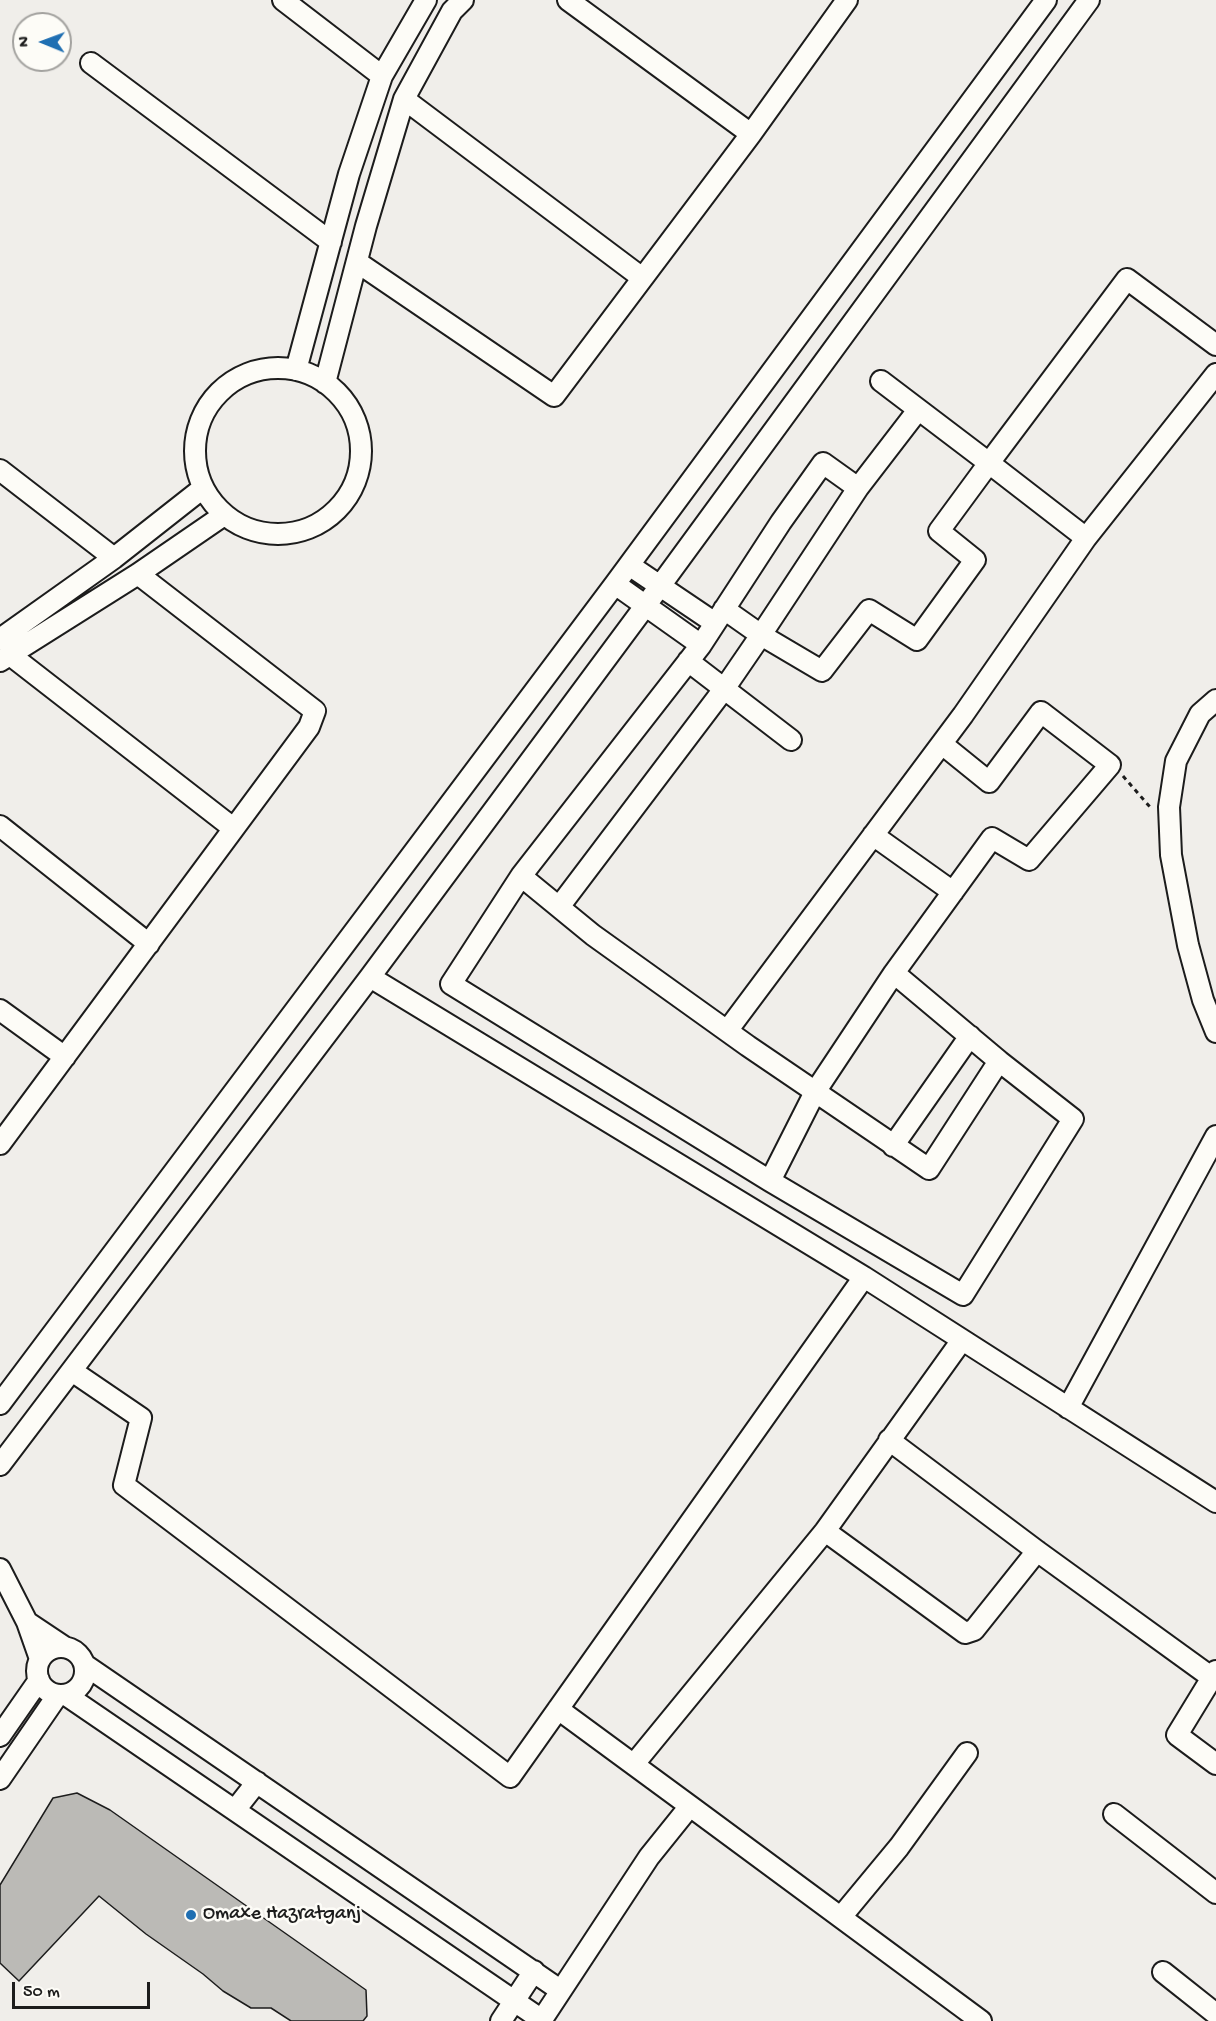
<!DOCTYPE html>
<style>
body{margin:0}
#map{position:relative;width:1216px;height:2021px;overflow:hidden;background:#f0eeea;font-family:"Gochi Hand",sans-serif}
canvas{display:block}
.north{position:absolute;left:12px;top:12px;width:60px;height:60px;box-sizing:border-box;background:#fdfcf7;border:2px solid #a3a29f;border-radius:50%;rotate:271deg;font-size:16px;font-weight:700;line-height:24px;text-align:center;color:#1c1c1c}
.north::after{content:'';display:block;margin:auto;width:21px;height:27px;background:#1f6fb2;clip-path:polygon(50% 0,100% 100%,50% 72%,0 100%)}
.scale{position:absolute;left:12px;top:1982px;width:138px;height:27px;box-sizing:border-box;border:3px solid #1c1c1c;border-top:0;padding-left:8px;font-size:18px;line-height:21px;white-space:nowrap;color:#1c1c1c;-webkit-text-stroke:4px #fdfcf7;paint-order:stroke}
</style>
<div id="map">
<canvas width="1216" height="2021"></canvas>
<div class="north">N</div>
<div class="scale">50 m</div>
</div>
<script>
const ctx = document.querySelector('canvas').getContext('2d');
ctx.lineJoin = 'round';
function paint(path, color) { ctx.fillStyle = color; ctx.fill(path, 'evenodd'); }
const poly = rows => new Path2D(rows.map(r => 'M' + r).join(''));
function trace(path, color, width, dash) { ctx.strokeStyle = color; ctx.lineWidth = width; ctx.lineCap = dash ? 'butt' : 'round'; ctx.setLineDash(dash || []); ctx.stroke(path); }
function label(font, color, halo, rows, align = 'center') {
  ctx.font = font + ' "Gochi Hand",sans-serif'; ctx.lineWidth = 5; ctx.setLineDash([]); ctx.textBaseline = 'middle'; ctx.strokeStyle = halo; ctx.fillStyle = color; for (const [text, x, y, turn = 0] of rows) {
    ctx.save(); ctx.translate(x, y); ctx.rotate((+turn || 0) * Math.PI / 180); ctx.textAlign = isNaN(turn) ? turn : align; if (halo) ctx.strokeText(text, 0, 0); ctx.fillText(text, 0, 0); ctx.restore();
  }
}
const building = poly([
 [77,1793,110,1810,366,1990,367,2016,363,2021,291,2021,271,2008,251,2008,223,1991,203,1974,146,1934,99,1896,19,1981,0,1963,0,1885,53,1798,77,1793]
]);
paint(building, '#bbbab6');
trace(building, '#1c1c1c', 1.5);
const minor = poly([
 [283,0,382,76],
 [568,0,751,134],
 [91,63,331,242],
 [404,99,641,277],
 [357,262,554,396,751,134,847,0],
 '195 451a83 83 0 1 1 166 0a83 83 0 1 1-166 0Z',
 [296,370,349,174,382,76,426,0],
 [881,381,989,463,1127,279,1216,345],
 [325,383,366,226,404,99,452,11,463,0],
 [0,470,114,558],
 [858,488,761,635,822,671,869,610,917,640,975,560,939,531,989,463,1086,538],
 [629,565,715,623],
 [615,584,701,645],
 [0,639,114,558,203,488],
 [9,654,233,828],
 [0,661,138,574,224,515],
 [688,661,791,740],
 [1216,700,1200,714,1176,761,1169,807,1171,855,1188,945,1203,1000,1216,1032],
 [0,826,149,944],
 [873,835,953,892],
 [521,876,451,984,770,1181,963,1295,1073,1119,999,1061],
 [559,907,724,689,761,635,724,609],
 [894,973,999,1061,929,1169,748,1046,593,935,521,876,701,645,781,522,823,463,858,488,918,410],
 [370,977,864,1277,1216,1502],
 [0,1010,65,1057],
 [727,1031,963,715,1086,538,1216,374],
 [0,1144,309,727,315,711,138,574],
 [893,1146,970,1036],
 [770,1181,815,1092,894,973,992,838,1029,860,1110,765,1041,712,989,782,942,744],
 [72,1371,141,1418,124,1485,510,1777,864,1277],
 [0,1404,615,584,1046,0],
 [1068,1408,1216,1136],
 [889,1440,1037,1551,1211,1677],
 [0,1465,370,977,660,586,1089,0],
 [825,1531,965,1633,974,1630,1037,1551],
 [0,1569,27,1622],
 '37 1671a24 24 0 1 1 48 0a24 24 0 1 1-48 0Z',
 [40,1659,27,1622,63,1646],
 [85,1665,560,1990],
 [1216,1671,1177,1735,1216,1764],
 [66,1695,542,2020],
 [558,1709,690,1806],
 [0,1736,39,1680],
 [634,1764,825,1531,962,1340],
 [0,1779,57,1696],
 [235,1810,257,1782],
 [1114,1814,1216,1893],
 [841,1917,899,1847,967,1753],
 [1163,1972,1216,2014],
 [501,2021,534,1971],
 [541,2021,649,1857,690,1806,981,2021]
]);
trace(minor, '#1c1c1c', 24);
trace(poly([
 [1123,776,1150,807]
]), '#1c1c1c', 3, [4.5, 4.5]);
trace(minor, '#fdfcf7', 20);
for (const [x, y, r, color] of [
 [191,1915,6,"#1f6fb2"]
]) { const dot = new Path2D(); dot.arc(x, y, r, 0, 2 * Math.PI); ctx.fillStyle = color; ctx.fill(dot); trace(dot, '#fdfcf7', 2); }
label('20px', '#1c1c1c', '#fdfcf7', [
 ["Omaxe Hazratganj",203,1915]
], 'left');
</script>
